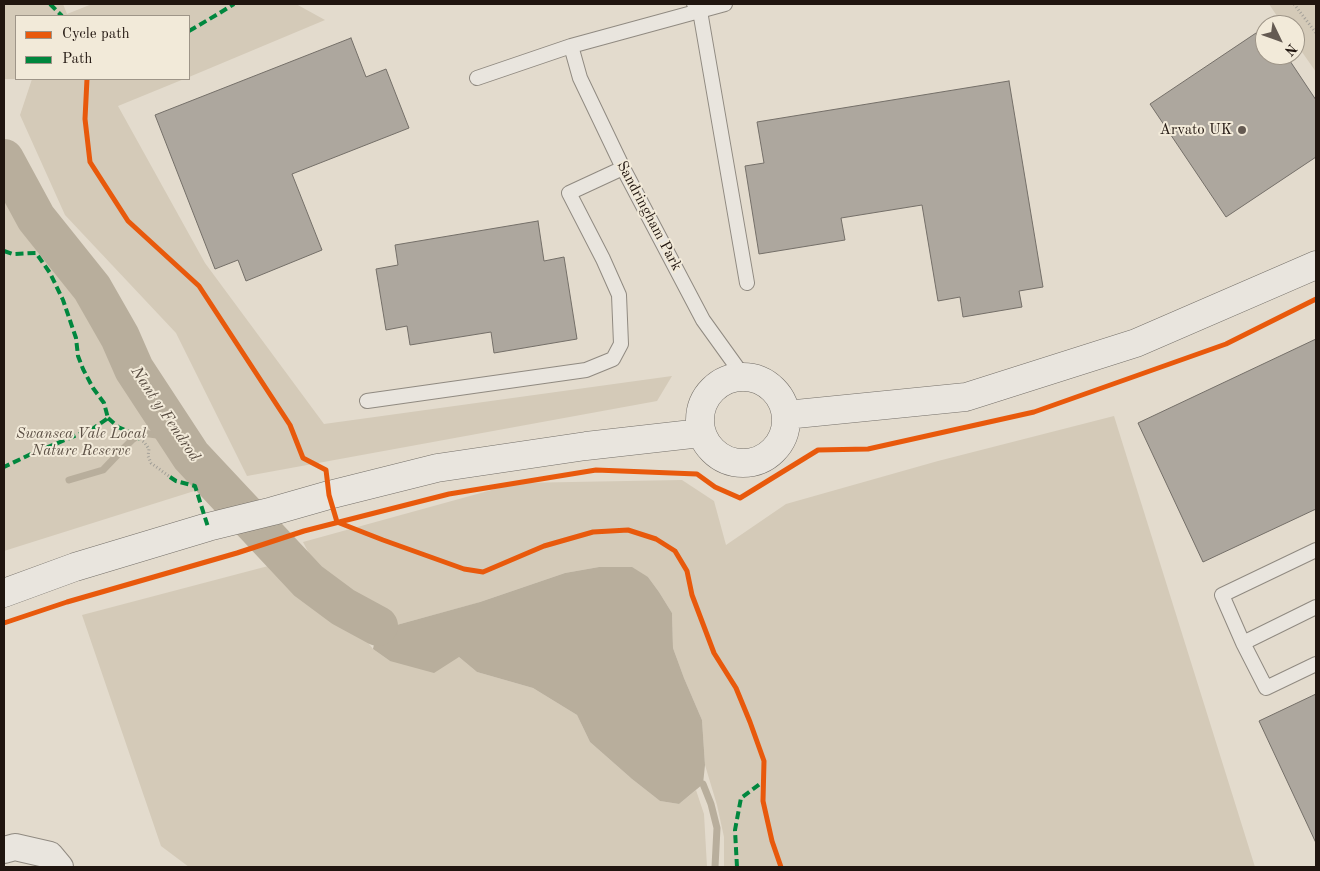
<!DOCTYPE html>
<style>
body{margin:0}
#map{position:relative;width:1320px;height:871px;overflow:hidden;background:#e3dbcd;font-family:"Old Standard TT",serif}
canvas{display:block}
.frame{position:absolute;inset:0;border:5px solid #20150f;pointer-events:none}
.legend{position:absolute;left:15px;top:15px;width:175px;height:65px;box-sizing:border-box;background:#f2ead9;border:1px solid #9e9588;margin:0;padding:6px 9px;list-style:none;font-size:15px;color:#20150f}
.legend li{display:flex;align-items:center;gap:10px;height:25px}
.legend b{width:25px;border:1px solid #9e9588}
.north{position:absolute;left:1255px;top:15px;width:50px;height:50px;box-sizing:border-box;background:#f2ead9;border:1px solid #9e9588;border-radius:50%;rotate:132deg;font-size:14px;font-weight:700;line-height:20px;text-align:center;color:#20150f}
.north::after{content:'';display:block;margin:auto;width:18px;height:22px;background:#645a52;clip-path:polygon(50% 0,100% 100%,50% 72%,0 100%)}
</style>
<div id="map">
<canvas width="1320" height="871"></canvas>
<div class="frame"></div>
<ul class="legend">
<li><b style="height:6px;background:#e8590c"></b>Cycle path</li>
<li><b style="height:6px;background:#00873e"></b>Path</li>
</ul>
<div class="north">N</div>
</div>
<script>
const ctx = document.querySelector('canvas').getContext('2d');
ctx.lineJoin = 'round';
function paint(path, color) { ctx.fillStyle = color; ctx.fill(path, 'evenodd'); }
const poly = rows => new Path2D(rows.map(r => 'M' + r).join(''));
function trace(path, color, width, dash) { ctx.strokeStyle = color; ctx.lineWidth = width; ctx.lineCap = dash ? 'butt' : 'round'; ctx.setLineDash(dash || []); ctx.stroke(path); }
function label(font, color, halo, rows, align = 'center') {
  ctx.font = font + ' "Old Standard TT",serif'; ctx.lineWidth = 4; ctx.setLineDash([]); ctx.textBaseline = 'middle'; ctx.strokeStyle = halo; ctx.fillStyle = color; for (const [text, x, y, turn = 0] of rows) {
    ctx.save(); ctx.translate(x, y); ctx.rotate((+turn || 0) * Math.PI / 180); ctx.textAlign = isNaN(turn) ? turn : align; if (halo) ctx.strokeText(text, 0, 0); ctx.fillText(text, 0, 0); ctx.restore();
  }
}
paint(poly([
 [4,4,63,4,67,14,92,4,296,4,325,20,189,77,189,16,16,16,16,79,184,79,118,106,205,263,324,424,672,376,657,401,247,476,176,333,65,215,20,115,32,79,4,79],
 [1269,4,1316,4,1316,72,1295,42,1295,25,1283,25],
 [4,174,52,254,90,298,126,368,169,437,207,487,4,551],
 [1114,416,1255,867,724,867,724,837,717,805,705,765,702,720,684,678,673,648,672,613,659,592,648,577,599,567,565,573,477,603,393,626,341,598,321,577,303,542,517,483,682,480,714,501,726,545,786,504,938,461],
 [272,565,359,631,373,649,390,661,459,657,477,672,533,688,577,715,590,742,632,779,660,801,679,804,696,790,704,814,707,867,189,867,161,846,82,615]
]), '#d4cab8');
paint(poly([
 [599,567,632,567,648,577,659,592,672,613,673,648,684,678,702,720,705,765,703,784,679,804,660,801,632,779,590,742,577,715,533,688,477,672,459,657,434,673,390,661,373,649,378,626,393,626,480,602,565,573]
]), '#b8ae9c');
trace(poly([
 [120,337,134,334],
 [69,480,103,470,122,450,132,440,142,433,179,438],
 [703,784,711,804,717,828,715,867]
]), '#b8ae9c', 7);
trace(poly([
 [4,159,36,218,92,288,120,337,134,369,191,456,308,581,343,607,378,626]
]), '#b8ae9c', 40);
const building = poly([
 [1265,27,1265,55,1286,55,1316,100,1316,157,1226,217,1150,104,1265,27],
 [351,38,366,77,386,69,409,128,292,174,322,250,246,281,238,260,215,269,155,115,351,38],
 [1009,81,1043,287,1019,291,1022,307,963,317,960,297,938,301,922,205,841,218,845,240,759,254,745,166,764,163,757,122,1009,81],
 [538,221,544,261,564,257,577,339,494,353,491,332,410,345,407,326,386,330,376,269,398,265,395,245,538,221],
 [1316,339,1316,509,1203,562,1138,423,1316,339],
 [1316,694,1316,843,1259,721,1316,694]
]);
paint(building, '#ada79e');
trace(building, '#746f68', 1);
const service = poly([
 [694,4,700,11,747,283],
 [571,46,580,78,623,168,703,320,744,377],
 [477,78,571,46,725,4],
 [367,401,586,370,613,359,621,344,619,295,603,259,569,193,623,168],
 [1316,550,1222,595,1243,643,1266,688,1316,664],
 [1243,643,1316,607]
]);
const minor = poly([
 [4,850,15,847,50,855,60,867]
]);
const secondary = poly([
 '700 420a43 43 0 1 1 86 0a43 43 0 1 1-86 0Z',
 [786,415,966,397,1136,343,1316,265],
 [4,593,75,567,208,527,273,511,329,495,437,468,586,446,701,433]
]);
trace(service, '#908a81', 16);
trace(minor, '#908a81', 28);
trace(secondary, '#746f68', 29);
trace(poly([
 [1294,4,1316,33],
 [140,439,144,442,149,449,148,456,151,463,170,477]
]), '#a29f98', 3, [1, 2.5]);
trace(service, '#e9e5de', 14);
trace(minor, '#e9e5de', 26);
trace(secondary, '#e9e5de', 28);
trace(poly([
 [50,4,62,16],
 [189,31,218,14,234,4],
 [4,251,13,254,36,253,50,273,63,300,76,338,78,356,83,369,93,388,104,403,108,418,94,428,31,454,4,467],
 [108,418,118,427,134,434,140,439],
 [170,477,176,481,195,486,208,527],
 [737,867,735,830,741,798,764,781]
]), '#00873e', 4, [8, 4]);
trace(poly([
 [87,79,85,119,90,162,128,221,199,286,290,425,303,458,326,470,329,495,337,522,383,540,464,569,483,572,544,546,593,532,628,530,656,539,675,551,687,571,692,595,714,653,736,688,750,722,764,761,763,801,772,841,781,867],
 [4,623,67,602,237,553,304,531,449,494,596,470,697,474,715,487,740,498,818,450,868,449,1034,412,1226,344,1316,299]
]), '#e8590c', 5);
for (const [x, y, r, color] of [
 [1242,130,5,"#645a52"]
]) { const dot = new Path2D(); dot.arc(x, y, r, 0, 2 * Math.PI); ctx.fillStyle = color; ctx.fill(dot); trace(dot, '#f2ead9', 2); }
label('15px', '#20150f', '#f2ead9', [
 ["Arvato UK",1232,130]
], 'right');
label('15px', '#20150f', '#f2ead9', [
 ["Sandringham Park",649,216,62]
]);
label('italic 15px', '#5b4f44', '#f2ead9', [
 ["Swansea Vale Local",81,434],
 ["Nature Reserve",81,451]
]);
label('italic 16px', '#564a3f', '#f2ead9', [
 ["Nant y Fendrod",165,414,56]
]);
</script>
